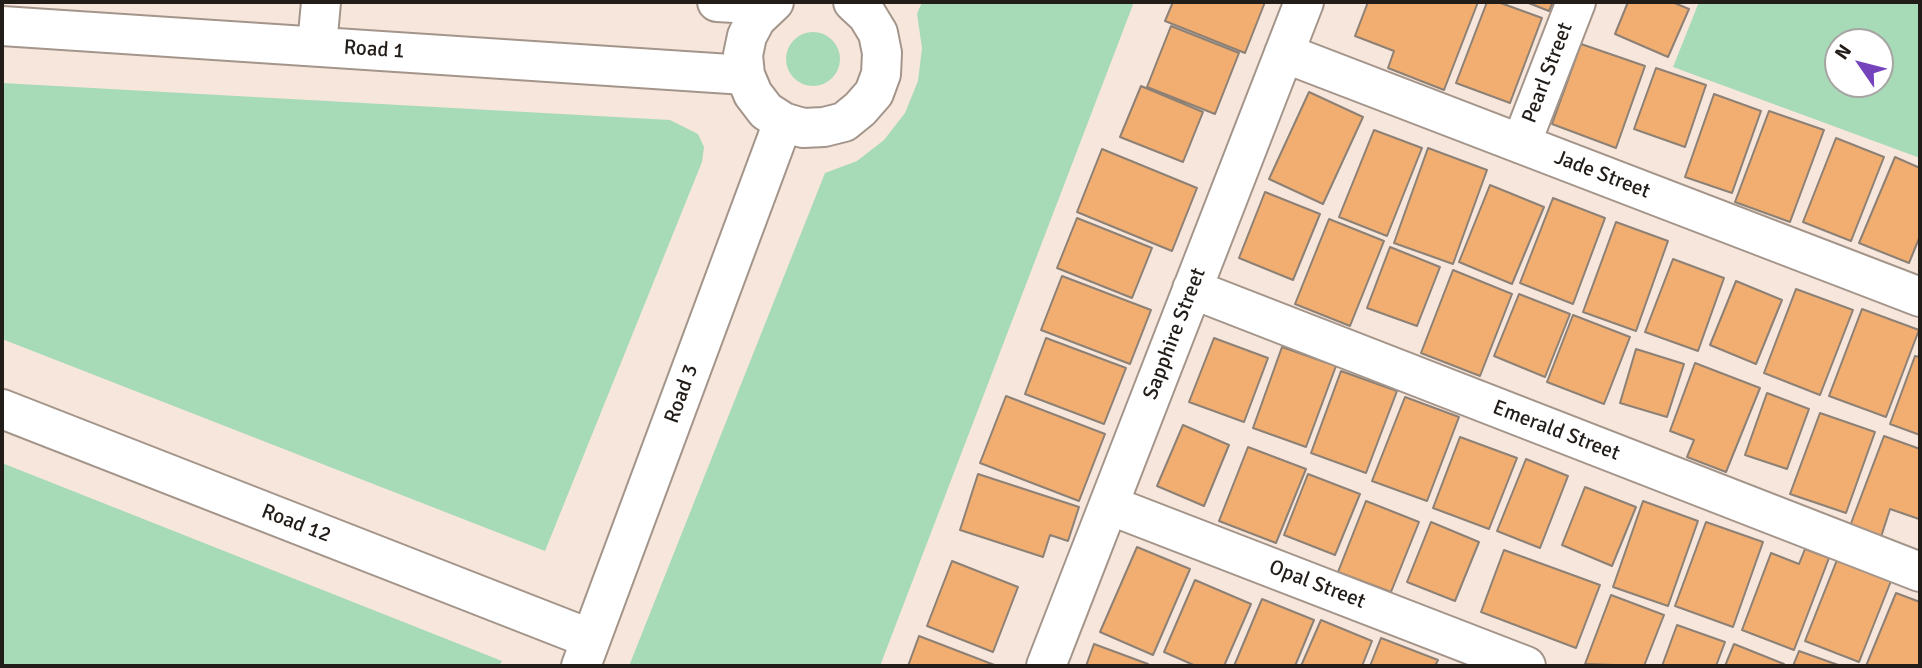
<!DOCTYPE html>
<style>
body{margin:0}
#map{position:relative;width:1922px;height:668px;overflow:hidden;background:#f7e6dc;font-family:Signika,sans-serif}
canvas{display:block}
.frame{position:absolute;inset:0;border:4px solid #231d19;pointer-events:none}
.north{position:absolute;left:1824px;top:28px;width:70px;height:70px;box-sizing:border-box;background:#fff;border:2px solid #a7a5a3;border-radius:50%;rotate:305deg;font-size:19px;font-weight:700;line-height:28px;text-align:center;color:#231d19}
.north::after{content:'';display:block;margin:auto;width:24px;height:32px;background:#7544bc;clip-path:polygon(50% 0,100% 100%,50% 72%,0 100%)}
</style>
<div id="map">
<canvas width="1922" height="668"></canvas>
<div class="frame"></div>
<div class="north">N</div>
</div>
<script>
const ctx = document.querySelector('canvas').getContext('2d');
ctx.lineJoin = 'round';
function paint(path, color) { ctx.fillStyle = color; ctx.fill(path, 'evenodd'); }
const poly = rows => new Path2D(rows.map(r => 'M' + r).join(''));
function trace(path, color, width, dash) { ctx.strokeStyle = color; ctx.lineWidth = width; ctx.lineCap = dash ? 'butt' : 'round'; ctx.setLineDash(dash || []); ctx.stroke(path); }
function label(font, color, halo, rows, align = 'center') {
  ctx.font = font + ' Signika,sans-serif'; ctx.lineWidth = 7; ctx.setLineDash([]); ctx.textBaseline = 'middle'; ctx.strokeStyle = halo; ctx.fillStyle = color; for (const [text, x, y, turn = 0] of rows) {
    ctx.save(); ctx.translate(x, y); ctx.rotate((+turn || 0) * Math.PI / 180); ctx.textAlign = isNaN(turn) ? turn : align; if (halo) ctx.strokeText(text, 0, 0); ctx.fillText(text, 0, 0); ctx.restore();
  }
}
paint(poly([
 [922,2,1134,2,880,666,629,666,825,173,857,161,884,140,905,113,918,81,922,48,917,14],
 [1699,2,1920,2,1920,158,1673,67],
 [1838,42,1880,42,1880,84,1838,84],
 '786 59a27 27 0 1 1 54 0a27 27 0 1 1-54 0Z',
 [2,83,670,120,698,134,704,147,702,162,545,551,2,339],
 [2,463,502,661,499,666,2,666]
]), '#a7dab6');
const building = poly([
 [1173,2,1265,2,1245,53,1165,21,1173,2],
 [1368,2,1478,2,1444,90,1388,68,1394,51,1355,36,1368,2],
 [1487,2,1498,2,1542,18,1510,103,1456,83,1487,2],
 [1526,2,1553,2,1549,11,1526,2],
 [1628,2,1672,2,1689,9,1668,57,1615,34,1628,2],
 [1171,26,1239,53,1215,114,1147,87,1171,26],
 [1581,44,1645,66,1616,148,1552,124,1581,44],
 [1656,68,1706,85,1685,147,1634,129,1656,68],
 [1141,86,1203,112,1183,162,1120,137,1141,86],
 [1309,92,1363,117,1323,204,1269,179,1309,92],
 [1714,94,1761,111,1732,193,1685,177,1714,94],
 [1769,111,1824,130,1790,222,1735,202,1769,111],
 [1374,130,1422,148,1387,236,1339,217,1374,130],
 [1836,138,1884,157,1851,241,1803,222,1836,138],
 [1428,148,1487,170,1453,264,1394,243,1428,148],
 [1102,149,1197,188,1172,251,1077,212,1102,149],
 [1895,157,1920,168,1920,236,1909,263,1859,243,1895,157],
 [1490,185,1544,207,1512,284,1459,262,1490,185],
 [1265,192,1320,214,1293,280,1239,258,1265,192],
 [1553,198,1605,218,1573,304,1520,283,1553,198],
 [1077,218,1152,248,1132,298,1057,268,1077,218],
 [1329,219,1384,241,1350,326,1295,304,1329,219],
 [1616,222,1668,241,1636,331,1583,312,1616,222],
 [1390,247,1440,267,1417,326,1367,308,1390,247],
 [1673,259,1724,278,1698,351,1645,332,1673,259],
 [1453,270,1512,294,1480,376,1421,353,1453,270],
 [1062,276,1151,310,1130,364,1041,330,1062,276],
 [1736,281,1782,300,1756,364,1710,345,1736,281],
 [1796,289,1853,310,1820,395,1764,373,1796,289],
 [1519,294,1570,314,1545,377,1494,356,1519,294],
 [1862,309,1919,330,1886,417,1829,396,1862,309],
 [1573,315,1630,337,1604,404,1547,382,1573,315],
 [1046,338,1126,368,1104,424,1025,394,1046,338],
 [1214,338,1268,358,1244,422,1189,402,1214,338],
 [1282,347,1336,366,1306,447,1253,428,1282,347],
 [1636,349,1684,364,1667,417,1620,403,1636,349],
 [1915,356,1920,357,1920,435,1890,424,1915,356],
 [1695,363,1760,388,1726,472,1687,457,1694,440,1670,431,1695,363],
 [1341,371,1397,391,1366,473,1311,453,1341,371],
 [1767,393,1809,409,1787,469,1745,455,1767,393],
 [1006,396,1105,434,1079,501,980,463,1006,396],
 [1405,397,1459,417,1427,501,1372,481,1405,397],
 [1820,413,1875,432,1846,513,1790,494,1820,413],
 [1183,425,1229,445,1204,506,1157,486,1183,425],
 [1884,436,1920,449,1920,515,1919,519,1890,509,1881,537,1850,526,1884,436],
 [1460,437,1517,458,1489,529,1433,508,1460,437],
 [1248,447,1306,469,1276,543,1219,521,1248,447],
 [1526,459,1568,476,1540,548,1497,531,1526,459],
 [978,474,1079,507,1068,541,1050,535,1043,557,960,530,978,474],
 [1308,474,1360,494,1335,555,1284,535,1308,474],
 [1585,487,1636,507,1612,566,1562,545,1585,487],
 [1366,501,1419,522,1391,592,1338,572,1366,501],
 [1643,501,1698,521,1668,606,1613,587,1643,501],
 [1431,522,1479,542,1455,601,1407,582,1431,522],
 [1706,522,1763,542,1733,627,1675,606,1706,522],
 [1137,547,1190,569,1153,655,1100,632,1137,547],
 [1805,549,1829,558,1794,650,1742,630,1771,553,1799,564,1805,549],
 [1504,550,1600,585,1576,648,1481,612,1504,550],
 [1837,560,1891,581,1859,662,1805,641,1837,560],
 [952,561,1018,587,993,652,927,626,952,561],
 [1195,580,1251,604,1224,666,1196,666,1164,652,1195,580],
 [1896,593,1920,602,1920,666,1866,666,1896,593],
 [1611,595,1664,615,1644,666,1585,664,1611,595],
 [1262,599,1314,620,1295,666,1234,666,1262,599],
 [1321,620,1372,641,1362,666,1301,666,1321,620],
 [1677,625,1725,642,1716,666,1662,666,1677,625],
 [919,636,997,666,908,666,919,636],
 [1381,638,1438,660,1435,666,1370,666,1381,638],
 [1094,644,1148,664,1147,666,1086,666,1094,644],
 [1734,644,1784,664,1784,666,1725,666,1734,644],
 [1799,651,1841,666,1793,666,1799,651]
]);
paint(building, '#f1ae70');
trace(building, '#8d8075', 2);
const street = poly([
 [717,2,769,5],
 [774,2,756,19,747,36,743,55,745,75,753,94,766,111,783,122,803,128,824,127,844,122,860,109,874,93,881,74,882,53,878,33,867,15,853,2],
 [2,26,745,75],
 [317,46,321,2],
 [1284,53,1920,297],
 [1521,144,1576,2],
 [1192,289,1920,572],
 [2,409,591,639],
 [1109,505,1526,666],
 [581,666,783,122],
 [1046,666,1304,2]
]);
trace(street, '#a4958b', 42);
trace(street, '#fff', 38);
label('21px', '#231d19', '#fff', [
 ["Road 1",374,50,4],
 ["Pearl Street",1548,73,-69],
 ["Jade Street",1602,175,21],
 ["Sapphire Street",1175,334,-69],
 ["Road 3",682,394,-70],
 ["Emerald Street",1556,431,21],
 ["Road 12",296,524,21],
 ["Opal Street",1317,585,21]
]);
</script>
